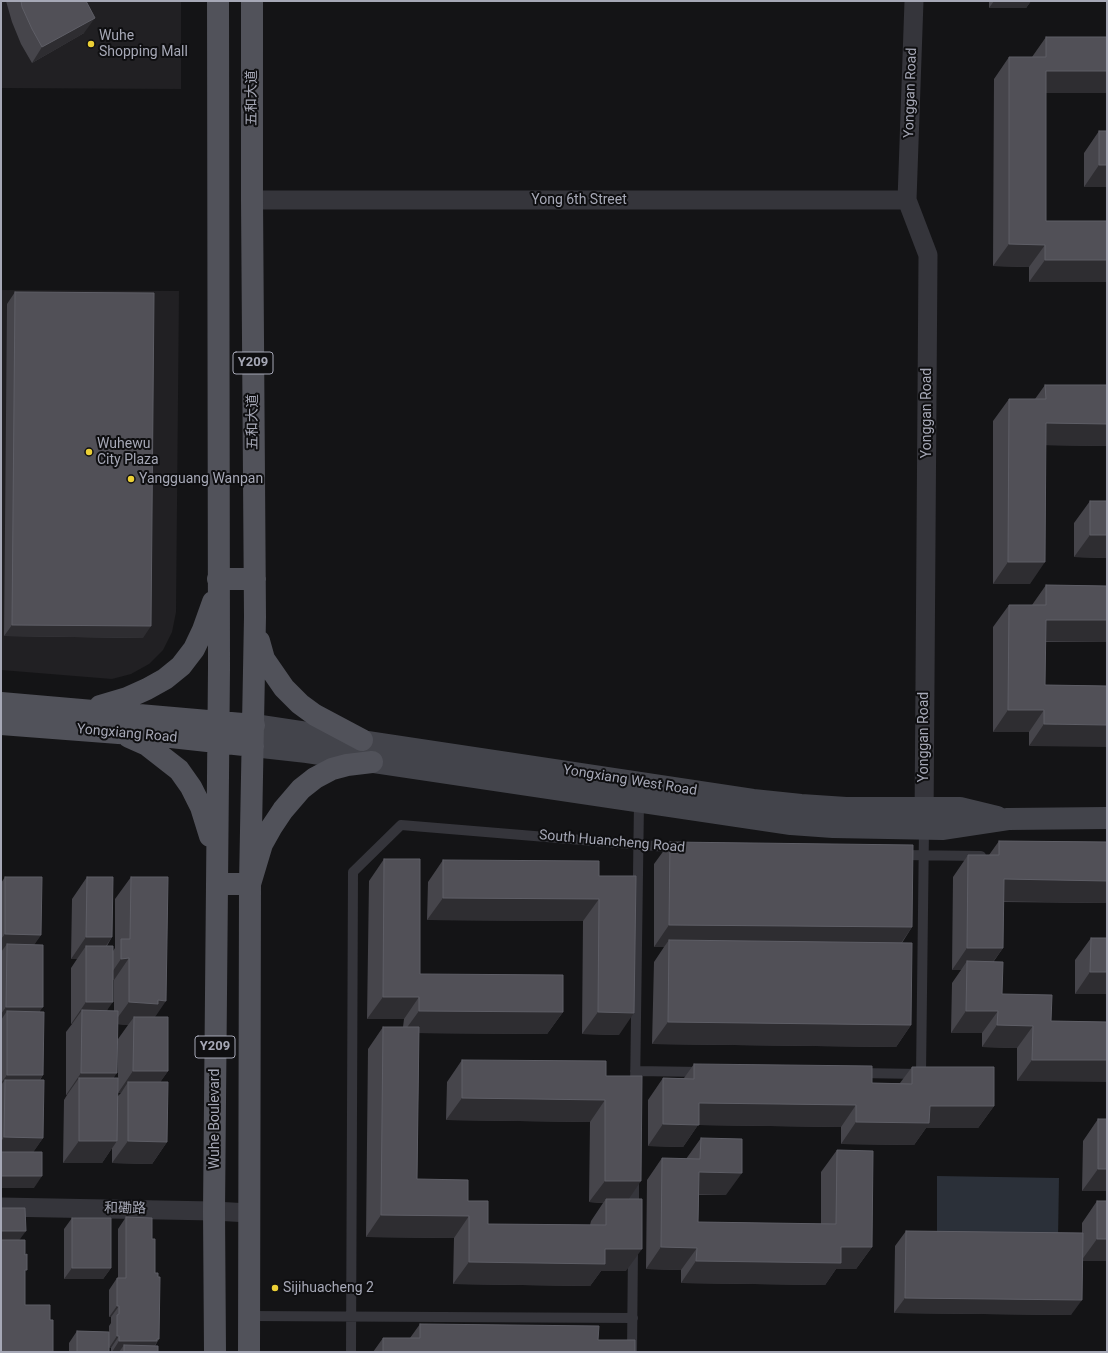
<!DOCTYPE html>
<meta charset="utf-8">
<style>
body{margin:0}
#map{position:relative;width:1108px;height:1353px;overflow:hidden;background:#141416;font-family:Roboto,sans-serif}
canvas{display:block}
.frame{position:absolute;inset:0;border:2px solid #a6a8b6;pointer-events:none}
</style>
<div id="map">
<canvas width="1108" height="1353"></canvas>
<div class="frame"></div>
</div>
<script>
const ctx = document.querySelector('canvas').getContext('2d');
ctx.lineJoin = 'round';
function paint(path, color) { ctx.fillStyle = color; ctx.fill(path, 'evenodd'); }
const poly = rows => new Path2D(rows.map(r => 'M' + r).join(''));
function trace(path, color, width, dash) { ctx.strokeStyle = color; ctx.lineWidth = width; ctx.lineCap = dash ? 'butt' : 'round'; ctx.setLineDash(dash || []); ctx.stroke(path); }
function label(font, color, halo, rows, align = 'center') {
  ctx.font = font + ' Roboto,"Noto Sans SC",sans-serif'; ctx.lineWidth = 4; ctx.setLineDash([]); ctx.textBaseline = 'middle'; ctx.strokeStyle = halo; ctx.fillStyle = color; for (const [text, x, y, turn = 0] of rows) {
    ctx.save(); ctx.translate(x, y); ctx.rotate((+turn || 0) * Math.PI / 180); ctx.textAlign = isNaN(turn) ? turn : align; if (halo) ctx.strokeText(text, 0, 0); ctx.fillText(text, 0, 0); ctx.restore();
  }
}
paint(poly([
 [1,1,181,1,181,89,1,88],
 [1,290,179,291,176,612,172,632,163,650,149,664,131,674,112,679,1,670]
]), '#212023');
paint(poly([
 [937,1176,1059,1178,1058,1239,937,1238]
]), '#2b3039');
trace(poly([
 [901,855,981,856],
 [635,1071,702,1072],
 [858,1073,921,1074,924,829],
 [635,1090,639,802],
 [634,1212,634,1178],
 [249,1316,633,1318],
 [351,1352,353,872,401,825,679,848],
 [632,1352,633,1248]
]), '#35353b', 10);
trace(poly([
 [914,1,907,200,928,255,924,823],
 [252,200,907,200],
 [1,1207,214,1211,249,1213]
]), '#35353b', 19);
trace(poly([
 [254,725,753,800,801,805,846,808,960,808,997,817],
 [253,746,307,752,791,824,833,827,942,829,1008,819,1107,818]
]), '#43444b', 22);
trace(poly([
 [218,579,255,579],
 [259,641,264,659,284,688,300,704,315,715,362,740],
 [1,703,254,725],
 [100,706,127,698,147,689,165,679,181,666,194,649,203,630,213,602],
 [1,724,171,737,253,746],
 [129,737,147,745,179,770,191,787,201,807,210,836],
 [217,884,250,884,262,844,271,828,283,810,301,789,315,778,332,769,347,765,372,762],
 [215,1352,214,1211,219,668,218,1],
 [249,1352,250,884,255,617,252,200,252,1]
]), '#51525a', 22);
paint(poly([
 [6,1,86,1,84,33,32,63,21,44,12,22],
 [989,1,1031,1,1026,8,989,8],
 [1046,37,1107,93,1046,93,1046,221,1107,221,1107,282,1029,282,1029,267,993,266,994,79,1009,57,1032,57],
 [1099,131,1107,131,1107,187,1084,187,1084,153],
 [15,292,143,638,4,636,7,304],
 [1045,385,1107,385,1107,446,1046,445,1030,584,993,584,993,421,1009,399,1035,399],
 [1090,501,1107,501,1107,558,1074,557,1074,523],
 [1046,585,1107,586,1107,642,1045,642,1045,685,1107,686,1029,746,1029,732,993,732,993,627,1009,605,1032,605],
 [999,841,1107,842,1107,903,1003,902,1003,948,994,961,1002,994,1051,1021,1107,1022,1017,1081,1017,1048,982,1047,982,1033,951,1033,952,983,961,970,952,970,953,877,968,855,989,855],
 [670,842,912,927,902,943,911,1025,896,1047,652,1044,654,962,664,947,654,947,654,864],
 [384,859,420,974,563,1012,547,1034,419,1033,417,1179,468,1201,488,1224,590,1225,591,1221,603,1203,589,1202,590,1122,446,1120,447,1082,462,1060,606,1076,628,1199,626,1271,601,1271,590,1286,453,1284,454,1238,366,1237,368,1049,383,1027,403,1027,404,1019,367,1019,369,881],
 [443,860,599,876,619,1035,582,1034,583,921,427,920,428,882],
 [5,877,41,935,34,944,40,1011,43,1075,40,1080,43,1138,33,1152,34,1188,1,1188,1,883],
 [87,877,112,937,107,946,113,951,115,948,115,899,131,877,155,1017,168,1071,160,1082,167,1142,152,1164,112,1163,112,1148,102,1163,63,1163,64,1100,67,1095,66,1095,66,1032,72,1024,71,1024,71,968,77,959,71,959,72,899],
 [113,980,114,980,114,1011,107,1011],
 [118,1024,128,1025,118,1039,118,1093,121,1093,117,1097,114,1078],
 [1091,938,1107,994,1075,994,1075,960],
 [694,1064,872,1083,900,1083,912,1067,994,1106,978,1128,926,1128,914,1145,841,1144,841,1127,698,1125,683,1147,648,1146,648,1100,663,1078,684,1078],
 [1098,1119,1107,1119,1107,1191,1082,1191,1083,1141],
 [701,1138,726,1195,699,1195,698,1222,821,1224,821,1172,837,1150,872,1247,856,1269,836,1269,825,1285,681,1283,681,1270,646,1269,647,1180,662,1158,686,1159],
 [1097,1201,1107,1261,1083,1261,1071,1315,894,1313,895,1246,906,1231,1082,1233,1082,1223],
 [126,1217,152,1239,159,1339,155,1346,158,1352,111,1352,111,1348,109,1348,109,1352,69,1352,69,1343,77,1331,109,1332,109,1326,111,1323,111,1317,109,1317,109,1290,117,1278,118,1278,118,1229],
 [72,1218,111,1268,103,1279,64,1279,64,1229],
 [420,1324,598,1340,635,1352,373,1352,383,1338,410,1338]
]), '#46454b');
paint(poly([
 [994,1,1031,1,1026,8,989,8],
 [95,18,84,33,32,63,42,47],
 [1046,71,1107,71,1107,93,1030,93],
 [1099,165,1107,165,1107,187,1084,187],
 [1009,244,1045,245,1029,267,993,266],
 [1045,260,1107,260,1107,282,1029,282],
 [1046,423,1107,424,1107,446,1030,445],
 [1090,535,1107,535,1107,558,1074,557],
 [1008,562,1045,562,1030,584,993,584],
 [1046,620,1107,620,1107,642,1030,641],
 [12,625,151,626,143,638,4,636],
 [1008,710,1044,710,1029,732,993,732],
 [1044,724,1107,725,1107,747,1029,746],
 [1004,879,1107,881,1107,903,988,901],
 [443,898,599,899,583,921,427,920],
 [669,925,912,927,897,949,669,940,664,947,654,947],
 [5,934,41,935,26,957,7,944,1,952,1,939],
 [86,937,112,937,97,959,86,946,77,959,71,959],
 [967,948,1003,948,987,970,967,961,961,970,952,970],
 [129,958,114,980,106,981,121,959],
 [1090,972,1107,972,1107,994,1075,994],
 [383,997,419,997,404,1019,367,1019],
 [158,1000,166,1001,151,1023,134,1017,128,1025,113,1024,129,1002],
 [86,1002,113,1002,97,1024,82,1010,72,1024,71,1024],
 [6,1007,43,1007,27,1029,7,1011,1,1020,1,1014],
 [419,1011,563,1012,547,1034,403,1033],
 [966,1011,998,1011,982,1033,951,1033],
 [598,1012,634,1013,619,1035,582,1034],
 [668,1022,911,1025,896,1047,652,1044],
 [997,1025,1033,1026,1017,1048,982,1047],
 [1032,1060,1107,1060,1107,1082,1017,1081],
 [133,1071,168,1071,153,1093,128,1082,121,1093,118,1093],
 [81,1073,117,1073,102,1095,79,1078,67,1095,66,1095],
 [7,1075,43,1075,28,1097,5,1080,1,1085,1,1083],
 [462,1098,605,1100,590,1122,446,1120],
 [699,1103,856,1105,841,1127,698,1125,683,1147,648,1146,663,1124],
 [930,1106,994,1106,978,1128,926,1128,914,1145,841,1144,856,1122],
 [4,1137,43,1138,28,1160,1,1159,1,1142],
 [79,1141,117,1141,102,1163,63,1163],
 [128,1141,167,1142,152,1164,112,1163],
 [1098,1169,1107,1169,1107,1191,1082,1191],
 [699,1172,742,1173,726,1195,683,1194],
 [1,1176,42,1176,34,1188,1,1188],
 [605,1181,641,1181,626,1203,606,1199,603,1203,589,1202],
 [381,1215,469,1216,454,1238,366,1237],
 [1,1231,26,1231,15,1246,1,1246],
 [1097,1239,1107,1239,1107,1261,1081,1261],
 [661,1247,697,1248,681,1270,646,1269],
 [841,1247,872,1247,856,1269,836,1269,825,1285,681,1283,696,1261],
 [605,1249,642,1249,626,1271,601,1271,590,1286,453,1284,469,1262],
 [72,1268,111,1268,103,1279,64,1279],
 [905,1298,1082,1300,1071,1315,894,1313],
 [117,1306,119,1306,111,1317,109,1317],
 [117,1336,119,1336,111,1348,109,1348],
 [159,1339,151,1351,124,1345,119,1352,112,1352,119,1341]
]), '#2e2d31');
const building = poly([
 [21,1,86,1,95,18,42,47,32,29,22,7,21,1],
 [1046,37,1107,37,1107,71,1046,71,1046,221,1107,221,1107,260,1045,260,1045,245,1009,244,1009,57,1046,57,1046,37],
 [1099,131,1107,131,1107,165,1099,165,1099,131],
 [15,292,154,293,151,626,12,625,15,292],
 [1045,385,1107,385,1107,424,1046,423,1045,562,1008,562,1009,399,1046,399,1045,385],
 [1090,501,1107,501,1107,535,1090,535,1090,501],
 [1046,585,1107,586,1107,620,1046,620,1045,685,1107,686,1107,725,1044,724,1044,710,1008,710,1009,605,1046,605,1046,585],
 [999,841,1107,842,1107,881,1004,879,1003,948,967,948,968,855,999,855,999,841],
 [670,842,913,845,912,927,669,925,670,842],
 [384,859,420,859,420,974,563,975,563,1012,419,1011,419,997,383,997,384,859],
 [443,860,599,861,599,876,636,876,634,1013,598,1012,599,899,443,898,443,860],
 [5,877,42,877,41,935,5,934,5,877],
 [87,877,113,877,112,937,86,937,87,877],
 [131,877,168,877,166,1001,158,1000,158,1004,129,1002,129,958,121,959,121,939,130,939,131,877],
 [1091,938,1107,938,1107,972,1090,972,1091,938],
 [669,940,912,943,911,1025,668,1022,669,940],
 [7,944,43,945,43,1007,6,1007,7,944],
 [86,946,113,946,113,1002,86,1002,86,946],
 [967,961,1003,962,1002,994,1052,995,1051,1021,1107,1022,1107,1060,1032,1060,1033,1026,997,1025,998,1011,966,1011,967,961],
 [82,1010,118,1011,117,1073,81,1073,82,1010],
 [7,1011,44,1012,43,1075,7,1075,7,1011],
 [134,1017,168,1017,168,1071,133,1071,134,1017],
 [383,1027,419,1027,417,1179,468,1180,468,1201,488,1201,488,1224,606,1225,606,1199,642,1199,642,1249,605,1249,605,1264,469,1262,469,1216,381,1215,383,1027],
 [462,1060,606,1061,606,1076,642,1076,641,1181,605,1181,605,1100,462,1098,462,1060],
 [694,1064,872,1066,872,1083,912,1084,912,1067,994,1067,994,1106,930,1106,929,1123,856,1122,856,1105,699,1103,699,1125,663,1124,663,1078,694,1079,694,1064],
 [79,1078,118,1078,117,1141,79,1141,79,1078],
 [5,1080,44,1080,43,1138,4,1137,5,1080],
 [128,1082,168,1082,167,1142,128,1141,128,1082],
 [1098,1119,1107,1119,1107,1169,1098,1169,1098,1119],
 [701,1138,742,1139,742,1173,699,1172,698,1222,836,1224,837,1150,873,1151,872,1247,841,1247,841,1263,696,1261,697,1248,661,1247,662,1158,700,1159,701,1138],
 [1,1152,42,1152,42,1176,1,1176,1,1152],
 [1097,1201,1107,1201,1107,1239,1097,1239,1097,1201],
 [1,1208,25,1208,26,1231,1,1231,1,1208],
 [126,1217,152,1218,152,1239,155,1239,155,1273,158,1273,158,1277,160,1277,159,1339,157,1339,157,1341,119,1341,119,1336,117,1336,117,1315,119,1314,119,1306,117,1306,117,1278,126,1278,126,1217],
 [72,1218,111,1218,111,1268,72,1268,72,1218],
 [906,1231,1083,1233,1082,1300,905,1298,906,1231],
 [1,1240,25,1240,25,1255,27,1254,27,1270,25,1270,25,1305,50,1305,50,1320,53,1320,53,1352,1,1352,1,1240],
 [420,1324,599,1326,598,1340,635,1340,635,1352,383,1352,383,1338,420,1338,420,1324],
 [77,1331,109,1332,109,1352,77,1352,77,1331],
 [124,1345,158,1346,158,1352,124,1352,124,1345]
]);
paint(building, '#515057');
trace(building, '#5e5e66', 1);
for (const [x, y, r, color] of [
 [91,44,4,"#ecd036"],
 [89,452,4,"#ecd036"],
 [131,479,4,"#ecd036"],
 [275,1288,4,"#ecd036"]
]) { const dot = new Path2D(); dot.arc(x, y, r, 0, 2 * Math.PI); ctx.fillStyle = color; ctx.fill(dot); trace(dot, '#0f0f11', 1.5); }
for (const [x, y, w] of [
 [253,363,40],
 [215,1047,40]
]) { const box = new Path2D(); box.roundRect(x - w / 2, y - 11, w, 22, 3); ctx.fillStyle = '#0f0f11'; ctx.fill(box); trace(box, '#a6a8b6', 1); }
label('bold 13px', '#a6a8b6', null, [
 ["Y209",253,363],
 ["Y209",215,1047]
]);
label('14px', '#a6a8b6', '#0f0f11', [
 ["Wuhe",99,36],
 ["Shopping Mall",99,52],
 ["Wuhewu",97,444],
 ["City Plaza",97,460],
 ["Yangguang Wanpan",139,479],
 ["Sijihuacheng 2",283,1288]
], 'left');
label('14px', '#a6a8b6', '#0f0f11', [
 ["Yonggan Road",911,93,-88],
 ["五和大道",252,98,-90],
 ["Yong 6th Street",579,200],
 ["Yonggan Road",927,413,-90],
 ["五和大道",253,422,-90],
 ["Yongxiang Road",127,734,5],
 ["Yonggan Road",924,737,-90],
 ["Yongxiang West Road",630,781,9],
 ["South Huancheng Road",612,842,5],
 ["Wuhe Boulevard",215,1119,-90],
 ["和磡路",125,1209,1]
]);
</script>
